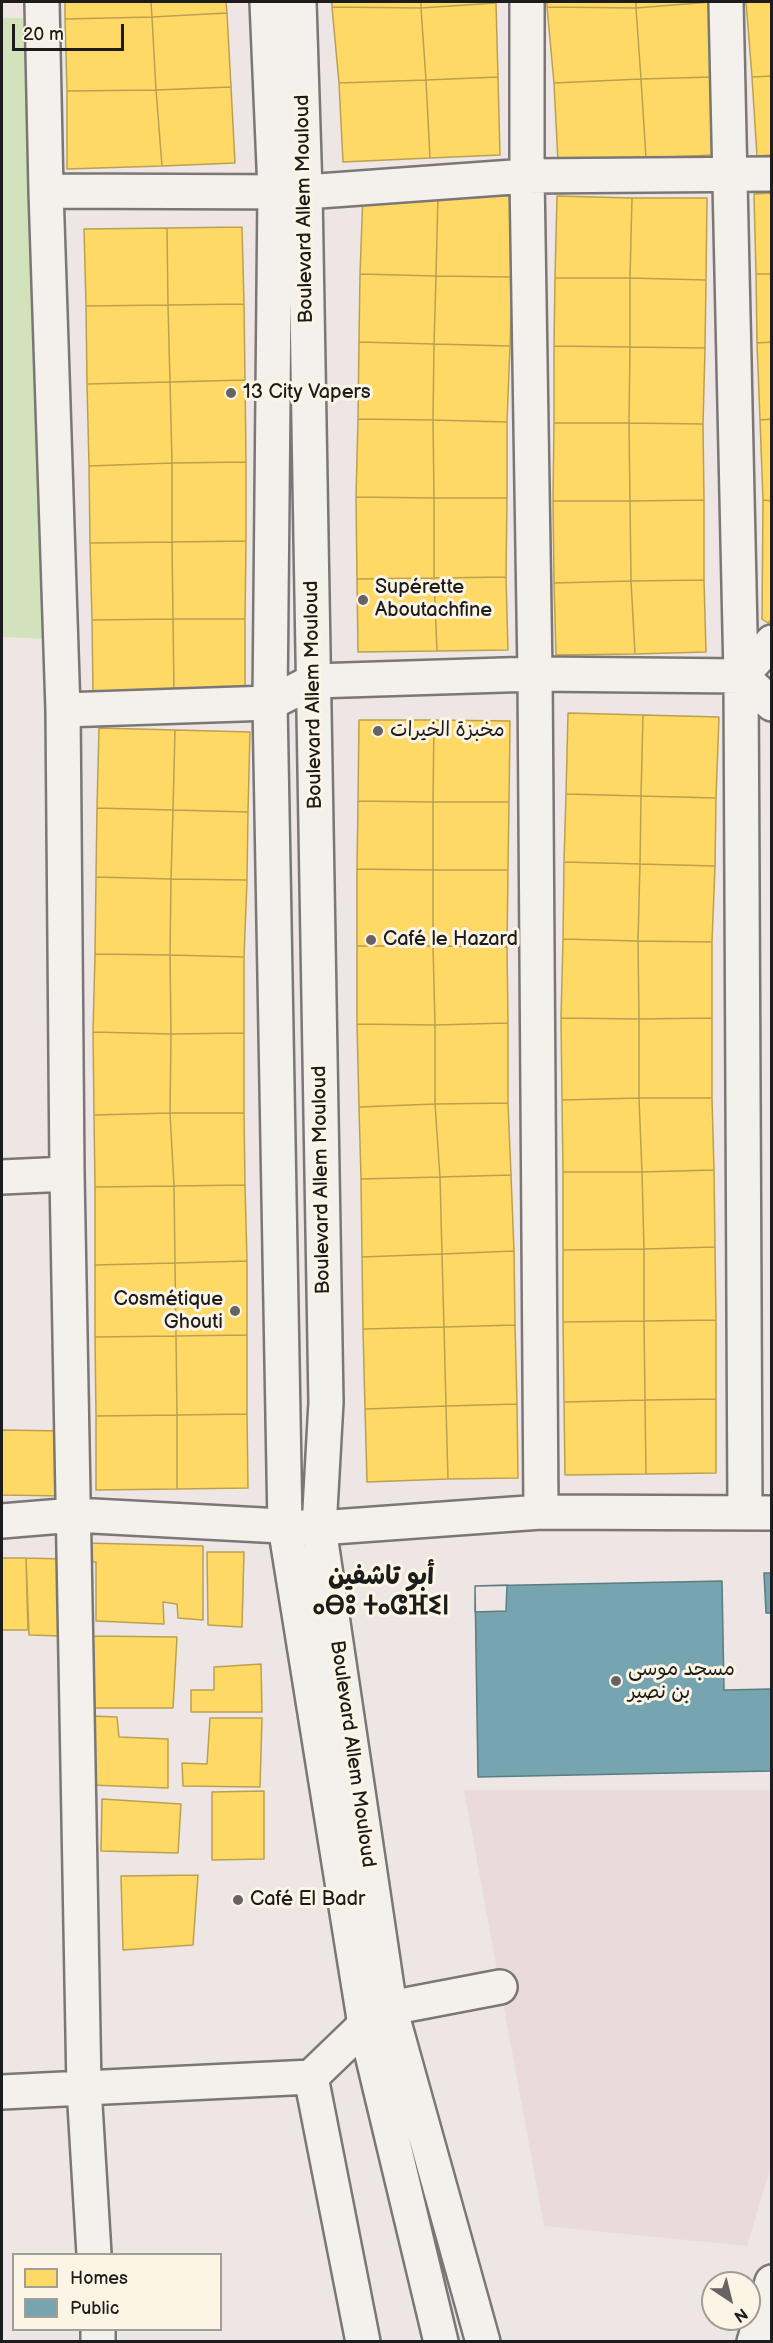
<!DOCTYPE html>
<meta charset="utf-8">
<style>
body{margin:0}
#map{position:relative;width:773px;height:2343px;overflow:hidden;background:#eee6e4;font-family:"Balsamiq Sans",sans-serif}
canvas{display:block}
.frame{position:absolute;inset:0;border:3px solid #1c1c1c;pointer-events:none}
.legend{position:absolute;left:12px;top:2253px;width:210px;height:78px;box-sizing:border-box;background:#fcf5e5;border:2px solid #a29e95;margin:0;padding:8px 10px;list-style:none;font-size:18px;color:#1c1c1c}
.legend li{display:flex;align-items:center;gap:12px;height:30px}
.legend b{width:30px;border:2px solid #a29e95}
.north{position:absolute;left:701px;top:2271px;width:60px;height:60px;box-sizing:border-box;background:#fcf5e5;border:2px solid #a29e95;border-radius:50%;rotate:145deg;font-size:16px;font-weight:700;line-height:24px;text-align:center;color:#1c1c1c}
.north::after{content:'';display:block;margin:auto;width:21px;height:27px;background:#666362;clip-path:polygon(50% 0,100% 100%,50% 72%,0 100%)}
.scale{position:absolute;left:12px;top:24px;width:112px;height:27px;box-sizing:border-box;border:3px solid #1c1c1c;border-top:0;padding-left:8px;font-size:18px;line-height:21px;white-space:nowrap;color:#1c1c1c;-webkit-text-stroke:4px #fcf5e5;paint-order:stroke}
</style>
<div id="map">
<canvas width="773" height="2343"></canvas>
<div class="frame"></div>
<ul class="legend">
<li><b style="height:16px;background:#ffd966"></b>Homes</li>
<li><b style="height:16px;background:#76a5af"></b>Public</li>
</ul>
<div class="north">N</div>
<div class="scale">20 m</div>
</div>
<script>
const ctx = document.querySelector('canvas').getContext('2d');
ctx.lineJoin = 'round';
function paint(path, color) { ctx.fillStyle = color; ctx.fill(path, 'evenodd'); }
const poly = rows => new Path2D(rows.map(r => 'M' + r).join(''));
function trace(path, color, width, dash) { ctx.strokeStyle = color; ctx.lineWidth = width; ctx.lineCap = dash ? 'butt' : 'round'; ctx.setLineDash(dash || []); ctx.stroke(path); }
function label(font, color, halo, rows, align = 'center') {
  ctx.font = font + ' "Balsamiq Sans","Playpen Sans Arabic","Noto Sans Tifinagh",sans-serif'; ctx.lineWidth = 6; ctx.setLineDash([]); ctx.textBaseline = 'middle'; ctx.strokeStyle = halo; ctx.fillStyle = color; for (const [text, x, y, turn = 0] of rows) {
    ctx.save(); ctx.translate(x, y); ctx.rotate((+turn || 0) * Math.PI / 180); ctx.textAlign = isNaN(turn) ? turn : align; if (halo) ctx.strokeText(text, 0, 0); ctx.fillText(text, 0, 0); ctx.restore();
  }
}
paint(poly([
 [464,1790,771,1790,771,2166,747,2246,544,2226]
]), '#ebdadd');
paint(poly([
 [2,18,40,18,50,639,2,637]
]), '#d2e3bb');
const homes = poly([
 [65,2,151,2,152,17,65,19,65,2],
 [151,2,226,2,227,13,152,17,151,2],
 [332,2,421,2,421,8,332,7,332,2],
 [421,2,496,2,496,3,421,8,421,2],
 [547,2,636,2,636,8,547,7,547,2],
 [636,2,711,2,636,8,636,2],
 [711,2,713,77,641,79,636,8,711,2],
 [746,2,772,2,772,76,752,77,746,2],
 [496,3,498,77,426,80,421,8,496,3],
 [332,7,421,8,426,80,339,83,332,7],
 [547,7,636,8,641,79,554,83,547,7],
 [227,13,231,87,156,90,152,17,227,13],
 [152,17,156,90,67,91,65,19,152,17],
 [772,76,772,155,757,156,752,77,772,76],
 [498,77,500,155,430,158,426,80,498,77],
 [713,77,714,155,646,158,641,79,713,77],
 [641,79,646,158,558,162,554,83,641,79],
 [426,80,430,158,343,162,339,83,426,80],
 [231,87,235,163,162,166,156,90,231,87],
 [156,90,162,166,67,169,67,91,156,90],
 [363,193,438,195,436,276,360,274,363,193],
 [772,193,772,274,756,274,754,194,772,193],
 [438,195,513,196,512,277,436,276,438,195],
 [557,196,632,198,630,278,555,278,557,196],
 [632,198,707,198,706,280,630,278,632,198],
 [242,227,244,304,168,305,167,228,242,227],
 [167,228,168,305,86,306,84,229,167,228],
 [360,274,436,276,434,344,359,342,360,274],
 [756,274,772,274,772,342,757,343,756,274],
 [436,276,512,277,510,346,434,344,436,276],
 [555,278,630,278,630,347,554,346,555,278],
 [630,278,706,280,705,348,630,347,630,278],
 [244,304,245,380,170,382,168,305,244,304],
 [168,305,170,382,87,384,86,306,168,305],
 [359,342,434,344,433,420,358,419,359,342],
 [772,342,772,419,760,420,757,343,772,342],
 [434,344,510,346,507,422,433,420,434,344],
 [554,346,630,347,629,423,554,423,554,346],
 [630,347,705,348,703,424,629,423,630,347],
 [245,380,246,462,172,463,170,382,245,380],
 [170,382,172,463,89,466,87,384,170,382],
 [358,419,433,420,434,498,356,497,358,419],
 [772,419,772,501,763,500,760,420,772,419],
 [433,420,507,422,507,498,434,498,433,420],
 [554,423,629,423,630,501,553,501,554,423],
 [629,423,703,424,704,500,630,501,629,423],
 [246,462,246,541,172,542,172,463,246,462],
 [172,463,172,542,90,543,89,466,172,463],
 [356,497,434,498,434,578,357,579,356,497],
 [434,498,507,498,506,577,434,578,434,498],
 [704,500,704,580,631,581,630,501,704,500],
 [763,500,772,501,772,619,768,623,762,619,763,500],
 [553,501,630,501,631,581,554,583,553,501],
 [246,541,245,619,173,619,172,542,246,541],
 [172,542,173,619,92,620,90,543,172,542],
 [506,577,508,650,437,651,434,578,506,577],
 [434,578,437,651,358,652,357,579,434,578],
 [704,580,706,652,635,654,631,581,704,580],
 [631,581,635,654,556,655,554,583,631,581],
 [173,619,245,619,245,691,174,692,173,619],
 [173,619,174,692,93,693,92,620,173,619],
 [568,713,643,715,641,796,566,794,568,713],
 [643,715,719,717,716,798,641,796,643,715],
 [359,720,434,720,433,802,358,801,359,720],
 [434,720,510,721,509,802,433,802,434,720],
 [99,728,175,730,173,810,97,808,99,728],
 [175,730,250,732,248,812,173,810,175,730],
 [566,794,641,796,640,864,564,862,566,794],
 [641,796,716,798,715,866,640,864,641,796],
 [358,801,433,802,433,870,357,869,358,801],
 [433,802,509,802,508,870,433,870,433,802],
 [97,808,173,810,171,879,96,877,97,808],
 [173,810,248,812,247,880,171,879,173,810],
 [564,862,640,864,638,941,563,939,564,862],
 [640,864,715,866,712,942,638,941,640,864],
 [357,869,433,870,433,946,357,946,357,869],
 [433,870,508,870,507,947,433,946,433,870],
 [96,877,171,879,170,955,95,954,96,877],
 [171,879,247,880,244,957,170,955,171,879],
 [563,939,638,941,639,1019,561,1018,563,939],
 [638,941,712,942,712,1018,639,1019,638,941],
 [357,946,433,946,435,1025,357,1024,357,946],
 [433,946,507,947,508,1023,435,1025,433,946],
 [95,954,170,955,171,1034,93,1032,95,954],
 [170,955,244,957,244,1033,171,1034,170,955],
 [561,1018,639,1019,639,1098,562,1100,561,1018],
 [712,1018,712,1098,639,1098,639,1019,712,1018],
 [508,1023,508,1103,435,1104,435,1025,508,1023],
 [357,1024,435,1025,435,1104,359,1107,357,1024],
 [93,1032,171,1034,170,1113,94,1115,93,1032],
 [244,1033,244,1113,170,1113,171,1034,244,1033],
 [639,1098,712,1098,714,1170,642,1172,639,1098],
 [639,1098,642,1172,563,1172,562,1100,639,1098],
 [508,1103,511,1175,440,1177,435,1104,508,1103],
 [435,1104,440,1177,361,1179,359,1107,435,1104],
 [170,1113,244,1113,245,1185,174,1186,170,1113],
 [170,1113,174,1186,95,1187,94,1115,170,1113],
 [714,1170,715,1247,644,1249,642,1172,714,1170],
 [563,1172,642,1172,644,1249,563,1250,563,1172],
 [511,1175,514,1251,442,1254,440,1177,511,1175],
 [440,1177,442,1254,362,1257,361,1179,440,1177],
 [245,1185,247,1261,175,1263,174,1186,245,1185],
 [174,1186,175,1263,95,1265,95,1187,174,1186],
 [715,1247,716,1320,644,1321,644,1249,715,1247],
 [644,1249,644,1321,563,1322,563,1250,644,1249],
 [514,1251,515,1325,444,1327,442,1254,514,1251],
 [442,1254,444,1327,363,1329,362,1257,442,1254],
 [247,1261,247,1335,176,1336,175,1263,247,1261],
 [175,1263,176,1336,95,1337,95,1265,175,1263],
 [716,1320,716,1399,645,1400,644,1321,716,1320],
 [644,1321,645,1400,564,1402,563,1322,644,1321],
 [515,1325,517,1404,446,1406,444,1327,515,1325],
 [444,1327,446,1406,365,1409,363,1329,444,1327],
 [247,1335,247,1414,177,1415,176,1336,247,1335],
 [176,1336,177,1415,96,1416,95,1337,176,1336],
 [716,1399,716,1473,646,1474,645,1400,716,1399],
 [645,1400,646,1474,565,1475,564,1402,645,1400],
 [517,1404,518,1478,448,1479,446,1406,517,1404],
 [446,1406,448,1479,367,1482,365,1409,446,1406],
 [247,1414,248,1488,177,1489,177,1415,247,1414],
 [177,1415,177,1489,96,1490,96,1416,177,1415],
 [2,1430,64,1431,63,1496,2,1495,2,1430],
 [86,1543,203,1546,203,1620,178,1618,177,1604,163,1602,164,1624,96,1621,96,1562,87,1562,86,1543],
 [207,1552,244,1552,242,1627,208,1625,207,1552],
 [2,1558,26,1558,28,1630,2,1630,2,1558],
 [26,1558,63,1559,61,1636,29,1635,26,1558],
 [93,1636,177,1637,173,1708,91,1708,93,1636],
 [261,1664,262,1712,191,1712,191,1690,214,1690,214,1667,261,1664],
 [92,1716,117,1717,119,1737,168,1739,168,1788,91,1785,92,1716],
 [210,1718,262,1718,260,1787,183,1786,182,1763,207,1764,210,1718],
 [264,1791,264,1859,212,1860,212,1792,264,1791],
 [102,1799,181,1804,178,1853,101,1851,102,1799],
 [198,1875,193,1945,123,1950,121,1876,198,1875]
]);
paint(homes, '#ffd966');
trace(homes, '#bba050', 1.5);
const public = poly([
 [764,1573,772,1573,772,1613,766,1613,764,1573],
 [722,1581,724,1690,772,1689,772,1771,478,1777,475,1586,722,1581],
 [507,1585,506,1611,475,1612,475,1586,507,1585]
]);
paint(public, '#76a5af');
trace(public, '#5b7c83', 1.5);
const minor = poly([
 [42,2,46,191,63,710,67,1174,84,2088,94,2254],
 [527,2,527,176,535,674,541,1512],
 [726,2,741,676,745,1513],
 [46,191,305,192,527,176,772,174],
 [741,676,772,642],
 [63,710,270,703,314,681,535,674,741,676,772,704],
 [2,1177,67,1174],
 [2,1521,74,1515,319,1528,541,1512,772,1513],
 [311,2077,363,2342],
 [2,2092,311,2077,365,2025,390,2008,500,1987],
 [98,2330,98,2342],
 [754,2342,772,2282]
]);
const major = poly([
 [267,2,275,190,270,703,285,1526,365,2025,441,2342],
 [299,2,305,192,326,1402,319,1528,390,2008,483,2342]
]);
trace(minor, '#7a7776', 38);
trace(major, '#7a7776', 38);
trace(minor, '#f4f0eb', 33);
trace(major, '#f4f0eb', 33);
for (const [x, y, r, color] of [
 [231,393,6,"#666362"],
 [363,600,6,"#666362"],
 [378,731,6,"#666362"],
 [371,940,6,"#666362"],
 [235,1311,6,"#666362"],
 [616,1681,6,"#666362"],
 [238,1900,6,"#666362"]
]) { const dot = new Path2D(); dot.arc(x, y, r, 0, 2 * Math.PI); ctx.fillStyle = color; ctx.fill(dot); trace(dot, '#fcf5e5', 2); }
label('20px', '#1c1c1c', '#fcf5e5', [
 ["Boulevard Allem Mouloud",305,209,-91],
 ["Boulevard Allem Mouloud",314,695,-91],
 ["Boulevard Allem Mouloud",322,1180,-91],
 ["Boulevard Allem Mouloud",352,1754,82]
]);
label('20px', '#1c1c1c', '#fcf5e5', [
 ["13 City Vapers",243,393],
 ["Supérette",375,588],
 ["Aboutachfine",375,611],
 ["مخبزة الخيرات",390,731],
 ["Café le Hazard",383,940],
 ["Cosmétique",223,1300,"right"],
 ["Ghouti",223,1323,"right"],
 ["مسجد موسى",628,1670],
 ["بن نصير",628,1693],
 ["Café El Badr",250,1900]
], 'left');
label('bold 26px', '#1c1c1c', '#fcf5e5', [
 ["أبو تاشفين",381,1577],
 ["ⴰⴱⵓ ⵜⴰⵛⴼⵉⵏ",381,1607]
]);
</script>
